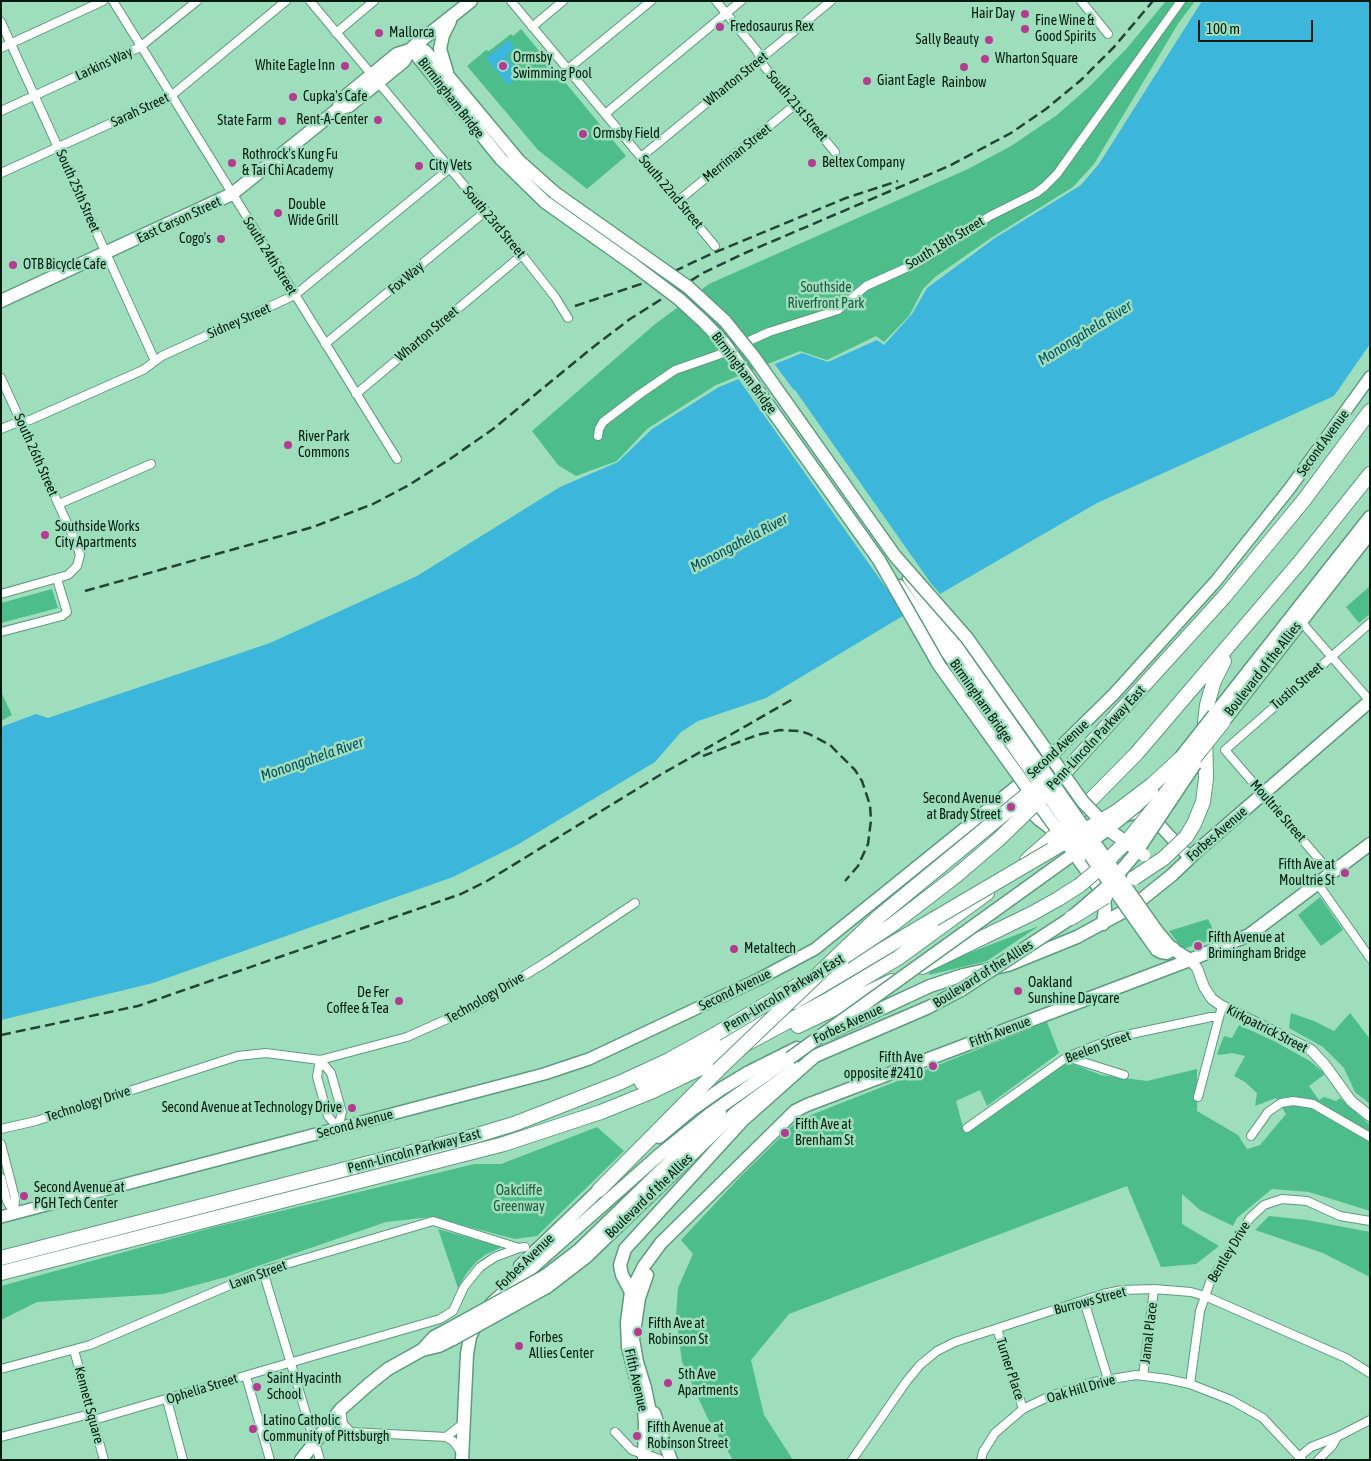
<!DOCTYPE html>
<style>
body{margin:0}
#map{position:relative;width:1371px;height:1461px;overflow:hidden;background:#9edebd;font-family:"Asap Condensed",sans-serif}
canvas{display:block}
.frame{position:absolute;inset:0;border:2px solid #021b10;pointer-events:none}
.scale{position:absolute;left:1198px;top:20px;width:115px;height:22px;box-sizing:border-box;border:2px solid #021b10;border-top:0;padding-left:6px;font-size:15px;line-height:18px;white-space:nowrap;color:#021b10;-webkit-text-stroke:4px #9edebd;paint-order:stroke}
</style>
<div id="map">
<canvas width="1371" height="1461"></canvas>
<div class="frame"></div>
<div class="scale">100 m</div>
</div>
<script>
const ctx = document.querySelector('canvas').getContext('2d');
ctx.lineJoin = 'round';
function paint(path, color) { ctx.fillStyle = color; ctx.fill(path, 'evenodd'); }
const poly = rows => new Path2D(rows.map(r => 'M' + r).join(''));
function trace(path, color, width, dash) { ctx.strokeStyle = color; ctx.lineWidth = width; ctx.lineCap = dash ? 'butt' : 'round'; ctx.setLineDash(dash || []); ctx.stroke(path); }
function label(font, color, halo, rows, align = 'center') {
  ctx.font = font + ' "Asap Condensed",sans-serif'; ctx.lineWidth = 5; ctx.setLineDash([]); ctx.textBaseline = 'middle'; ctx.strokeStyle = halo; ctx.fillStyle = color; for (const [text, x, y, turn = 0] of rows) {
    ctx.save(); ctx.translate(x, y); ctx.rotate((+turn || 0) * Math.PI / 180); ctx.textAlign = isNaN(turn) ? turn : align; if (halo) ctx.strokeText(text, 0, 0); ctx.fillText(text, 0, 0); ctx.restore();
  }
}
paint(poly([
 [1166,1,1195,1,1178,24,1094,164,1073,187,991,238,935,277,923,289,909,316,884,342,876,336,827,360,800,351,716,385,647,429,617,461,576,476,558,465,532,431,654,325,709,284,968,169,1011,146,1057,115,1090,86,1127,48],
 [521,29,626,156,587,189,538,150,467,66,486,50,489,51,511,34,513,36],
 [1370,586,1370,614,1359,623,1346,607],
 [52,589,58,608,1,623,1,603],
 [1,692,12,715,1,721],
 [1320,897,1343,930,1321,946,1298,915],
 [1208,919,1217,938,1183,949,1169,931],
 [1039,926,987,961,929,975,930,970,943,963],
 [1291,1013,1314,1021,1334,1031,1350,1013,1370,1039,1370,1104,1355,1092,1344,1068,1323,1047,1289,1028],
 [1047,1022,1059,1053,987,1106,980,1090,956,1101,963,1127,969,1130,998,1111,1065,1061,1101,1075,1147,1081,1197,1069,1197,1111,1238,1135,1247,1149,1260,1145,1286,1114,1276,1098,1255,1106,1257,1093,1245,1082,1234,1076,1245,1056,1232,1053,1220,1055,1217,1054,1224,1036,1232,1038,1239,1025,1274,1041,1310,1061,1325,1074,1309,1086,1319,1100,1324,1097,1336,1101,1340,1098,1370,1125,1370,1211,1309,1192,1272,1189,1237,1218,1233,1226,1200,1210,1182,1194,1182,1224,1219,1246,1196,1264,1161,1267,1127,1186,789,1314,751,1360,764,1415,793,1460,733,1460,707,1417,682,1362,676,1316,678,1288,693,1254,681,1240,741,1176,793,1125,811,1115],
 [597,1127,624,1151,537,1236,515,1239,431,1217,386,1222,226,1277,163,1294,37,1302,1,1320,1,1286,211,1228,474,1164,501,1164],
 [1269,1216,1307,1220,1370,1232,1370,1277,1323,1253,1255,1230],
 [438,1229,502,1247,485,1255,476,1262,466,1274,458,1288]
]), '#4dbd8c');
paint(poly([
 [1202,1,1370,1,1370,344,1334,396,1097,503,921,605,766,698,698,721,681,732,655,762,517,845,453,877,153,983,1,1020,1,727,36,714,48,718,270,643,417,576,560,487,618,462,652,429,719,387,802,353,828,362,877,340,884,345,912,314,927,288,995,238,1081,185,1099,164],
 [508,40,515,48,506,56,521,74,508,85,486,58]
]), '#3cb6da');
paint(poly([
 [773,362,793,389,795,390,930,582,942,596,904,618,891,595,737,377]
]), '#9edebd');
const minor = poly([
 [113,1,397,459],
 [310,1,372,75],
 [511,1,715,246],
 [716,1,757,51,764,66,835,152],
 [1081,1,1108,34],
 [1,22,155,361],
 [532,27,563,1],
 [336,33,374,1],
 [1,48,103,1],
 [568,69,651,1],
 [378,82,522,255,555,297,568,318],
 [1,111,140,47,197,1],
 [605,114,741,1],
 [641,157,831,1],
 [1,173,171,96,286,1],
 [678,201,796,104],
 [325,344,486,211],
 [1,378,77,545,80,555,77,566,68,575,1,594],
 [356,394,522,255],
 [1,429,13,424,30,420,143,370,162,356,295,295,449,169],
 [598,436,599,429,603,422,640,394,675,370,718,355,769,332,838,310,866,286,917,263,990,216,1036,193,1044,187,1057,174,1181,1],
 [59,504,151,464],
 [1304,625,1370,701],
 [1,632,62,616,67,612,57,579],
 [1331,873,1225,750,1370,623],
 [1318,884,1370,958],
 [1067,1057,1124,1075],
 [320,1060,331,1073,342,1112,338,1128],
 [320,1060,317,1077,328,1116,338,1128],
 [1198,1097,1222,1006],
 [967,1128,1067,1057,1117,1037,1211,1017,1219,1017],
 [1,1129,36,1121,238,1056,266,1053,320,1060,407,1037,472,1008,548,961,635,903],
 [1251,1136,1268,1112,1281,1103,1293,1101,1313,1104,1370,1137],
 [1,1144,15,1198,14,1214],
 [1,1178,7,1201,14,1213],
 [263,1271,320,1460],
 [1084,1301,1108,1379],
 [997,1329,1023,1409],
 [74,1350,104,1460],
 [1,1369,90,1345,263,1271,433,1221,519,1248],
 [246,1376,270,1460],
 [1143,1376,1154,1289],
 [1190,1384,1200,1311,1210,1282,1250,1218,1264,1205,1282,1199,1307,1201,1340,1216,1370,1221],
 [167,1400,183,1460],
 [341,1409,343,1424,351,1432],
 [615,1432,632,1450,645,1455],
 [320,1435,335,1436,351,1432,446,1437,453,1441,462,1453],
 [1,1437,86,1415,93,1420,97,1419,440,1319,453,1311,464,1287,480,1267,495,1257,519,1248,525,1247],
 [446,1437,464,1423],
 [1337,1437,1370,1420],
 [1299,1457,1311,1447,1337,1437,1332,1446,1318,1460],
 [852,1460,906,1382,920,1365,937,1351,955,1342,1103,1294,1122,1290,1154,1289,1191,1292,1205,1296,1346,1358,1370,1373],
 [981,1460,983,1452,995,1433,1023,1409,1050,1396,1094,1382,1136,1375,1167,1379,1190,1384,1231,1400,1263,1418,1302,1460]
]);
const tertiary = poly([
 [1190,960,1197,968,1204,987,1212,999,1222,1006,1311,1050,1325,1065,1351,1101,1370,1116],
 [645,1455,659,1460]
]);
const secondary = poly([
 [1044,763,1114,694,1216,581,1290,488,1370,377],
 [1023,804,1039,820,1060,836],
 [1125,816,1138,812,1153,818,1190,858],
 [1,1217,544,1074,589,1059,759,979,815,949,1028,777]
]);
const primary = poly([
 [414,46,425,51,449,77,519,161,555,193],
 [414,46,418,57,501,159,545,202],
 [447,72,440,49,443,35,450,21],
 [338,109,342,99,397,54,410,50],
 [1,301,232,194,338,109,349,106,404,61,410,50,414,46,471,1],
 [909,578,956,646],
 [899,586,947,652],
 [1079,860,1099,888,1104,898,1105,909,1103,924],
 [1156,930,1171,948,1190,960],
 [1147,936,1157,950,1161,952,1167,953,1173,948],
 [831,1032,930,986,963,975,1008,965,1077,937,1132,907,1172,875,1197,851,1370,701],
 [659,1137,694,1108,721,1089,749,1072,797,1048],
 [647,1275,639,1298,633,1339,637,1362,645,1388,650,1412,650,1439,648,1446],
 [545,1276,579,1250,720,1113],
 [547,1287,586,1257,735,1113,796,1068],
 [631,1292,644,1266,661,1243,795,1111,807,1105,1190,960,1249,935,1370,844],
 [422,1350,439,1346,453,1339],
 [654,1413,671,1460],
 [301,1460,341,1409,368,1385,388,1369,422,1350,434,1337,451,1328]
]);
const trunk = poly([
 [1214,715,1370,517],
 [1223,722,1370,533],
 [520,1266,599,1190],
 [491,1304,658,1156,710,1114,790,1058],
 [462,1460,467,1354,470,1337,476,1323],
 [644,1460,645,1424,644,1410,628,1347,627,1322,631,1292,622,1275,620,1265,625,1249,743,1120,815,1056,929,1007,961,990]
]);
const motorway = poly([
 [1045,794,1224,597,1304,500,1370,411],
 [1068,823,1137,753,1299,563,1370,474],
 [1186,837,1194,824,1203,802,1206,779,1205,722,1207,705,1214,681,1224,661],
 [1027,860,1052,838],
 [922,967,1033,913,1058,899,1080,885],
 [794,1002,934,919],
 [798,1026,892,981],
 [642,1083,698,1056,773,1014],
 [599,1190,718,1070],
 [1,1258,474,1136,514,1124,619,1083,669,1060,716,1034],
 [1,1273,504,1144,601,1112,653,1091,703,1067,826,1001,898,958,987,893]
]);
trace(minor, '#5d9b7d', 10);
trace(tertiary, '#5d9b7d', 12);
trace(secondary, '#5d9b7d', 14);
trace(primary, '#5d9b7d', 15);
trace(trunk, '#5d9b7d', 15);
trace(motorway, '#5d9b7d', 16);
trace(minor, '#fff', 8);
trace(tertiary, '#fff', 10);
trace(secondary, '#fff', 11);
trace(primary, '#fff', 12);
trace(trunk, '#fff', 12);
trace(motorway, '#fff', 14);
trace(poly([
 [575,306,662,277,711,254,846,198,898,181],
 [85,591,313,527,373,504,409,485,450,459,493,429,592,348,630,319,703,273,745,253,949,166,1011,133,1046,109,1081,80,1114,47,1153,1],
 [703,756,757,735,780,730,800,731,809,734,830,745,855,770,862,781,870,805,871,820,868,844,858,866,845,881],
 [1,1035,138,1006,461,894,487,881,660,775,793,699]
]), '#244536', 2.5, [10, 5]);
const primaryBridge = poly([
 [555,193,688,287,725,321,754,357,895,556,967,638,1083,802,1113,833,1144,855],
 [545,202,634,265,679,299,703,321,724,343,879,560,939,665,1079,860],
 [956,646,1156,930],
 [947,652,1147,936],
 [451,1328,545,1276],
 [453,1339,547,1287]
]);
const trunkBridge = poly([
 [1174,766,1214,715],
 [961,990,1071,918,1109,885,1135,854,1195,764],
 [790,1058,1104,832,1136,806,1152,791]
]);
const motorwayBridge = poly([
 [1052,838,1062,829],
 [1134,878,1164,858,1186,837],
 [1080,885,1100,868,1130,838,1223,722],
 [1071,918,1105,897],
 [934,919,1116,812,1153,784,1180,759],
 [844,957,892,925,957,875,999,839,1041,798],
 [716,1034,798,985],
 [718,1070,876,919,1034,789]
]);
trace(primaryBridge, '#5d9b7d', 15, []);
trace(trunkBridge, '#5d9b7d', 15, []);
trace(motorwayBridge, '#5d9b7d', 16, []);
trace(primaryBridge, '#fff', 12);
trace(trunkBridge, '#fff', 12);
trace(motorwayBridge, '#fff', 14);
for (const [x, y, r, color] of [
 [1025,14,5,"#b33b90"],
 [720,27,5,"#b33b90"],
 [1025,29,5,"#b33b90"],
 [379,33,5,"#b33b90"],
 [989,40,5,"#b33b90"],
 [985,59,5,"#b33b90"],
 [345,66,5,"#b33b90"],
 [503,66,5,"#b33b90"],
 [964,67,5,"#b33b90"],
 [867,81,5,"#b33b90"],
 [293,97,5,"#b33b90"],
 [378,120,5,"#b33b90"],
 [282,121,5,"#b33b90"],
 [583,134,5,"#b33b90"],
 [232,163,5,"#b33b90"],
 [812,163,5,"#b33b90"],
 [419,166,5,"#b33b90"],
 [278,213,5,"#b33b90"],
 [221,239,5,"#b33b90"],
 [13,265,5,"#b33b90"],
 [288,445,5,"#b33b90"],
 [45,535,5,"#b33b90"],
 [1011,807,5,"#b33b90"],
 [1345,873,5,"#b33b90"],
 [1198,946,5,"#b33b90"],
 [734,949,5,"#b33b90"],
 [1018,991,5,"#b33b90"],
 [399,1001,5,"#b33b90"],
 [933,1066,5,"#b33b90"],
 [352,1108,5,"#b33b90"],
 [785,1133,5,"#b33b90"],
 [24,1196,5,"#b33b90"],
 [638,1332,5,"#b33b90"],
 [519,1346,5,"#b33b90"],
 [668,1383,5,"#b33b90"],
 [257,1387,5,"#b33b90"],
 [253,1429,5,"#b33b90"],
 [637,1436,5,"#b33b90"]
]) { const dot = new Path2D(); dot.arc(x, y, r, 0, 2 * Math.PI); ctx.fillStyle = color; ctx.fill(dot); trace(dot, '#9edebd', 2); }
label('14px', '#021b10', '#9edebd', [
 ["Hair Day",1015,14,"right"],
 ["Fine Wine &",1035,21],
 ["Good Spirits",1035,37],
 ["Fredosaurus Rex",730,27],
 ["Mallorca",389,33],
 ["Sally Beauty",979,40,"right"],
 ["Ormsby",513,58],
 ["Swimming Pool",513,74],
 ["Wharton Square",995,59],
 ["White Eagle Inn",335,66,"right"],
 ["Giant Eagle",877,81],
 ["Rainbow",964,83,"center"],
 ["Cupka's Cafe",303,97],
 ["Rent-A-Center",368,120,"right"],
 ["State Farm",272,121,"right"],
 ["Ormsby Field",593,134],
 ["Rothrock's Kung Fu",242,155],
 ["& Tai Chi Academy",242,171],
 ["Beltex Company",822,163],
 ["City Vets",429,166],
 ["Double",288,205],
 ["Wide Grill",288,221],
 ["Cogo's",211,239,"right"],
 ["OTB Bicycle Cafe",23,265],
 ["River Park",298,437],
 ["Commons",298,453],
 ["Southside Works",55,527],
 ["City Apartments",55,543],
 ["Second Avenue",1001,799,"right"],
 ["at Brady Street",1001,815,"right"],
 ["Fifth Ave at",1335,865,"right"],
 ["Moultrie St",1335,881,"right"],
 ["Fifth Avenue at",1208,938],
 ["Brimingham Bridge",1208,954],
 ["Metaltech",744,949],
 ["Oakland",1028,983],
 ["Sunshine Daycare",1028,999],
 ["De Fer",389,993,"right"],
 ["Coffee & Tea",389,1009,"right"],
 ["Fifth Ave",923,1058,"right"],
 ["opposite #2410",923,1074,"right"],
 ["Second Avenue at Technology Drive",342,1108,"right"],
 ["Fifth Ave at",795,1125],
 ["Brenham St",795,1141],
 ["Second Avenue at",34,1188],
 ["PGH Tech Center",34,1204],
 ["Fifth Ave at",648,1324],
 ["Robinson St",648,1340],
 ["Forbes",529,1338],
 ["Allies Center",529,1354],
 ["5th Ave",678,1375],
 ["Apartments",678,1391],
 ["Saint Hyacinth",267,1379],
 ["School",267,1395],
 ["Latino Catholic",263,1421],
 ["Community of Pittsburgh",263,1437],
 ["Fifth Avenue at",647,1428],
 ["Robinson Street",647,1444]
], 'left');
label('14px', '#021b10', '#9edebd', [
 ["Larkins Way",104,64,-25],
 ["Wharton Street",736,79,-39],
 ["Birmingham Bridge",451,98,52],
 ["South 21st Street",797,106,50],
 ["Sarah Street",140,110,-25],
 ["Merriman Street",737,153,-39],
 ["South 25th Street",78,191,66],
 ["South 22nd Street",671,192,50],
 ["East Carson Street",179,220,-25],
 ["South 23rd Street",494,222,50],
 ["South 18th Street",945,243,-31],
 ["South 24th Street",270,256,58],
 ["Fox Way",406,278,-40],
 ["Sidney Street",239,321,-24],
 ["Wharton Street",427,334,-40],
 ["Birmingham Bridge",744,373,53],
 ["Second Avenue",1323,443,-54],
 ["South 26th Street",36,455,66],
 ["Boulevard of the Allies",1263,669,-52],
 ["Tustin Street",1297,686,-41],
 ["Birmingham Bridge",981,701,55],
 ["Penn-Lincoln Parkway East",1096,738,-47],
 ["Second Avenue",1058,749,-43],
 ["Moultrie Street",1278,811,49],
 ["Forbes Avenue",1217,834,-41],
 ["Boulevard of the Allies",983,974,-32],
 ["Second Avenue",735,990,-26],
 ["Penn-Lincoln Parkway East",784,993,-31],
 ["Technology Drive",485,998,-30],
 ["Forbes Avenue",848,1024,-25],
 ["Kirkpatrick Street",1267,1029,27],
 ["Fifth Avenue",1000,1032,-21],
 ["Beelen Street",1098,1047,-20],
 ["Technology Drive",88,1104,-18],
 ["Second Avenue",355,1124,-15],
 ["Penn-Lincoln Parkway East",414,1151,-15],
 ["Boulevard of the Allies",649,1196,-44],
 ["Bentley Drive",1229,1252,-59],
 ["Forbes Avenue",525,1262,-44],
 ["Lawn Street",258,1275,-20],
 ["Burrows Street",1090,1301,-15],
 ["Jamal Place",1149,1333,-83],
 ["Turner Place",1010,1369,72],
 ["Fifth Avenue",636,1380,77],
 ["Ophelia Street",202,1389,-17],
 ["Oak Hill Drive",1081,1389,-16],
 ["Kennett Square",89,1405,75]
]);
label('14px', '#21573f', '#9edebd', [
 ["Southside",826,288],
 ["Riverfront Park",826,304],
 ["Oakcliffe",519,1191],
 ["Greenway",519,1207]
]);
label('italic 15px', '#054d60', '#9edebd', [
 ["Monongahela River",1085,333,-32],
 ["Monongahela River",739,543,-28],
 ["Monongahela River",312,759,-19]
]);
</script>
